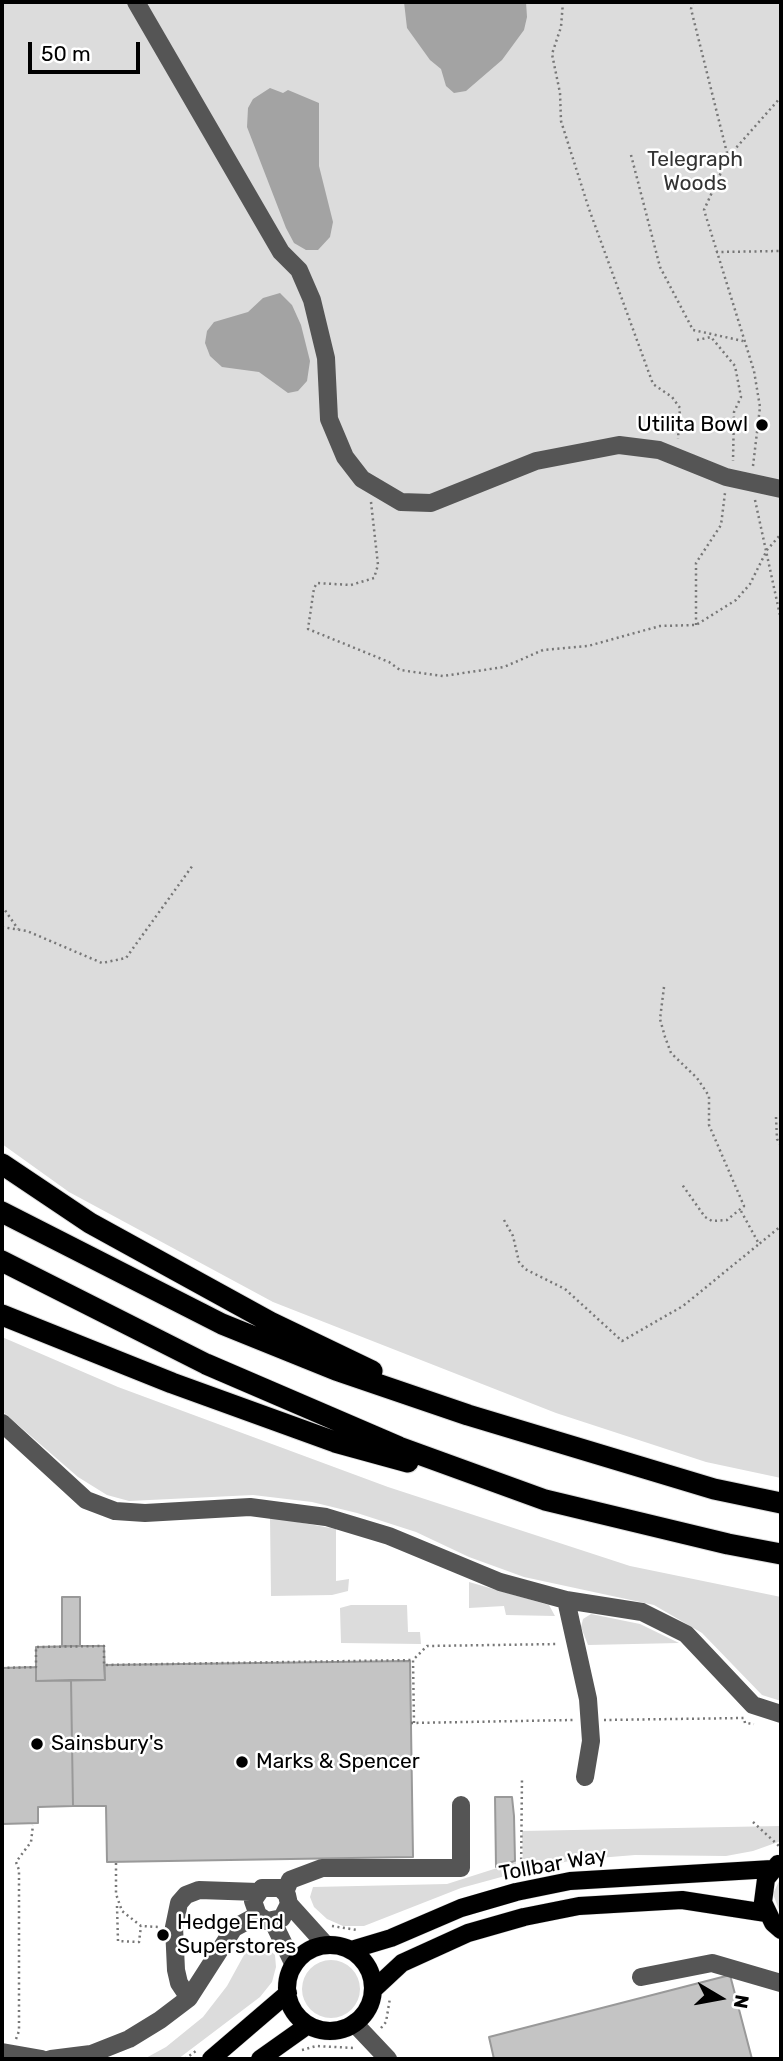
<!DOCTYPE html>
<style>
body{margin:0}
#map{position:relative;width:783px;height:2061px;overflow:hidden;background:#fff;font-family:Rubik,sans-serif}
canvas{display:block}
.frame{position:absolute;inset:0;border:4px solid #000;pointer-events:none}
.north{position:absolute;left:685px;top:1963px;width:70px;height:70px;-webkit-text-stroke:5px #fff;paint-order:stroke;rotate:100deg;font-size:19px;font-weight:700;line-height:28px;text-align:center;color:#000}
.north::after{content:'';display:block;margin:auto;width:24px;height:32px;background:#000;clip-path:polygon(50% 0,100% 100%,50% 72%,0 100%)}
.scale{position:absolute;left:28px;top:42px;width:112px;height:32px;box-sizing:border-box;border:4px solid #000;border-top:0;padding-left:9px;font-size:21px;line-height:24px;white-space:nowrap;color:#000;-webkit-text-stroke:5px #fff;paint-order:stroke}
</style>
<div id="map">
<canvas width="783" height="2061"></canvas>
<div class="frame"></div>
<div class="north">N</div>
<div class="scale">50 m</div>
</div>
<script>
const ctx = document.querySelector('canvas').getContext('2d');
ctx.lineJoin = 'round';
function paint(path, color) { ctx.fillStyle = color; ctx.fill(path, 'evenodd'); }
const poly = rows => new Path2D(rows.map(r => 'M' + r).join(''));
function trace(path, color, width, dash) { ctx.strokeStyle = color; ctx.lineWidth = width; ctx.lineCap = dash ? 'butt' : 'round'; ctx.setLineDash(dash || []); ctx.stroke(path); }
function label(font, color, halo, rows, align = 'center') {
  ctx.font = font + ' Rubik,sans-serif'; ctx.lineWidth = 5; ctx.setLineDash([]); ctx.textBaseline = 'middle'; ctx.strokeStyle = halo; ctx.fillStyle = color; for (const [text, x, y, turn = 0] of rows) {
    ctx.save(); ctx.translate(x, y); ctx.rotate((+turn || 0) * Math.PI / 180); ctx.textAlign = isNaN(turn) ? turn : align; if (halo) ctx.strokeText(text, 0, 0); ctx.fillText(text, 0, 0); ctx.restore();
  }
}
paint(poly([
 [2,2,781,2,781,1478,706,1462,556,1413,273,1302,69,1192,2,1144],
 [2,1337,118,1387,388,1487,630,1566,781,1597,781,1701,762,1695,702,1633,654,1605,524,1577,469,1557,416,1532,357,1513,312,1502,253,1495,129,1501,107,1495,78,1477,2,1411],
 [270,1517,336,1529,336,1581,349,1579,348,1591,332,1595,271,1596],
 [469,1582,549,1605,555,1616,506,1615,504,1606,469,1608],
 [351,1605,407,1605,408,1632,420,1632,421,1644,341,1643,340,1608],
 [591,1614,640,1624,679,1643,588,1645,581,1627,583,1619],
 [781,1806,781,1841,753,1851,726,1856,635,1855,574,1860,523,1871,522,1831,779,1826],
 [516,1862,516,1873,461,1888,364,1926,343,1926,327,1919,314,1907,310,1897,313,1887,447,1884],
 [781,1877,781,1915,773,1894],
 [259,1941,275,1955,276,1967,272,1982,260,1997,178,2059,144,2059,166,2047,203,2017,227,1986,250,1944],
 '302 1989a29 29 0 1 1 58 0a29 29 0 1 1-58 0Z'
]), '#dcdcdc');
paint(poly([
 [404,2,526,2,527,17,524,30,502,60,466,91,454,93,446,86,441,69,430,60,407,28],
 [270,88,283,93,288,90,319,103,319,166,333,222,330,237,318,250,306,250,294,243,286,228,247,127,248,108,253,99],
 [280,293,292,305,301,325,310,361,307,381,298,391,288,393,259,372,222,367,210,356,205,343,207,331,214,322,248,312,263,298]
]), '#a3a3a3');
const building = poly([
 [62,1597,80,1597,80,1646,62,1646,62,1597],
 [80,1646,104,1646,105,1680,36,1681,36,1647,80,1646],
 [410,1661,413,1857,107,1862,106,1806,73,1806,71,1680,105,1680,104,1665,410,1661],
 [36,1667,36,1681,71,1680,73,1806,38,1807,38,1823,2,1824,2,1668,36,1667],
 [495,1797,512,1797,514,1816,515,1861,496,1867,495,1797],
 [730,1975,752,2059,494,2059,489,2037,730,1975]
]);
paint(building, '#c4c4c4');
trace(building, '#999', 2);
const major = poly([
 [778,1864,766,1879,763,1902,773,1923,781,1930],
 '287 1988a43 43 0 1 1 86 0a43 43 0 1 1-86 0Z',
 [351,1950,391,1938,461,1908,516,1892,570,1881,772,1869],
 [373,1990,402,1963,468,1933,524,1917,579,1906,682,1900,766,1913],
 [211,2059,288,1993],
 [260,2059,308,2025]
]);
const highway = poly([
 [2,1164,90,1223,270,1322,372,1371],
 [2,1212,222,1324,336,1370,468,1415,714,1489,781,1503],
 [2,1261,206,1364,399,1447,545,1500,728,1544,781,1554],
 [2,1315,172,1383,335,1442,408,1462]
]);
trace(major, '#dbdbdb', 19);
trace(highway, '#dbdbdb', 23);
trace(poly([
 [563,2,561,27,552,54,560,93,561,121,589,209,653,384,672,397,680,408,678,439],
 [693,2,691,9,728,157],
 [631,155,660,267,693,330,743,341],
 [716,252,781,251],
 [697,340,711,337,735,366,741,397,734,412,733,461],
 [753,466,760,407,754,371,704,210,728,157,781,97],
 [755,500,781,620],
 [371,502,378,565,374,578,351,585,317,583,314,588,308,629,389,662,400,670,443,676,504,667,543,650,588,646,660,626,696,625,736,600,750,584,767,550,781,534],
 [696,625,696,563,721,525,725,493],
 [2,906,18,929],
 [2,927,27,931,102,963,126,958,193,865],
 [664,987,660,1019,665,1037,671,1053,697,1078,709,1096,709,1125,744,1206,727,1220,712,1221,705,1217,681,1183],
 [776,1117,777,1139,781,1146],
 [741,1211,759,1244,781,1226],
 [504,1220,513,1236,519,1262,525,1269,565,1289,622,1341,683,1306,759,1244],
 [2,1668,36,1667,36,1647,104,1646,104,1665,413,1660],
 [604,1720,744,1718,745,1723,754,1724],
 [411,1723,573,1720],
 [414,1723,413,1660,427,1646,558,1644],
 [753,1822,779,1846],
 [116,1863,116,1894,122,1911,141,1926,158,1927],
 [521,1876,522,1777],
 [117,1906,118,1941,139,1942,141,1926],
 [332,1926,357,1930],
 [381,2028,386,2022,390,1998],
 [16,2039,19,2031,19,1870,16,1862,31,1842,33,1825],
 [302,2050,316,2046,354,2048],
 [185,2059,196,2051]
]), '#777', 2.5, [2, 3.5]);
trace(poly([
 [136,2,281,252,299,270,312,300,326,358,329,419,345,457,362,479,401,502,431,503,536,461,619,445,659,450,726,477,781,489],
 [2,1423,86,1500,115,1511,145,1513,250,1507,326,1517,389,1536,500,1582,566,1600,642,1612,686,1634,753,1705,781,1714],
 [566,1600,588,1699,591,1741,585,1777],
 [285,1892,290,1880,322,1868,461,1868,461,1805],
 [289,1904,282,1918,267,1921,258,1915,253,1901,262,1888,280,1888,287,1895,289,1904,326,1945],
 [273,1922,294,1965],
 [641,1977,712,1963,781,1983],
 [189,1998,179,1983,176,1970,174,1927,179,1903,186,1895,199,1890,258,1892],
 [354,2023,388,2059],
 [2,2052,42,2059],
 [51,2059,91,2054,129,2039,160,2020,189,1998,234,1928,258,1915]
]), '#555', 18);
trace(major, '#000', 18);
trace(highway, '#000', 21);
for (const [x, y, r, color] of [
 [762,425,7,"#000"],
 [37,1744,7,"#000"],
 [242,1762,7,"#000"],
 [163,1935,7,"#000"]
]) { const dot = new Path2D(); dot.arc(x, y, r, 0, 2 * Math.PI); ctx.fillStyle = color; ctx.fill(dot); trace(dot, '#fff', 2.5); }
label('21px', '#333', '#fff', [
 ["Telegraph",695,160],
 ["Woods",695,184]
]);
label('21px', '#000', '#fff', [
 ["Utilita Bowl",748,425,"right"],
 ["Sainsbury's",51,1744],
 ["Marks & Spencer",256,1762],
 ["Hedge End",177,1923],
 ["Superstores",177,1947]
], 'left');
label('21px', '#000', '#fff', [
 ["Tollbar Way",553,1865,-10]
]);
</script>
